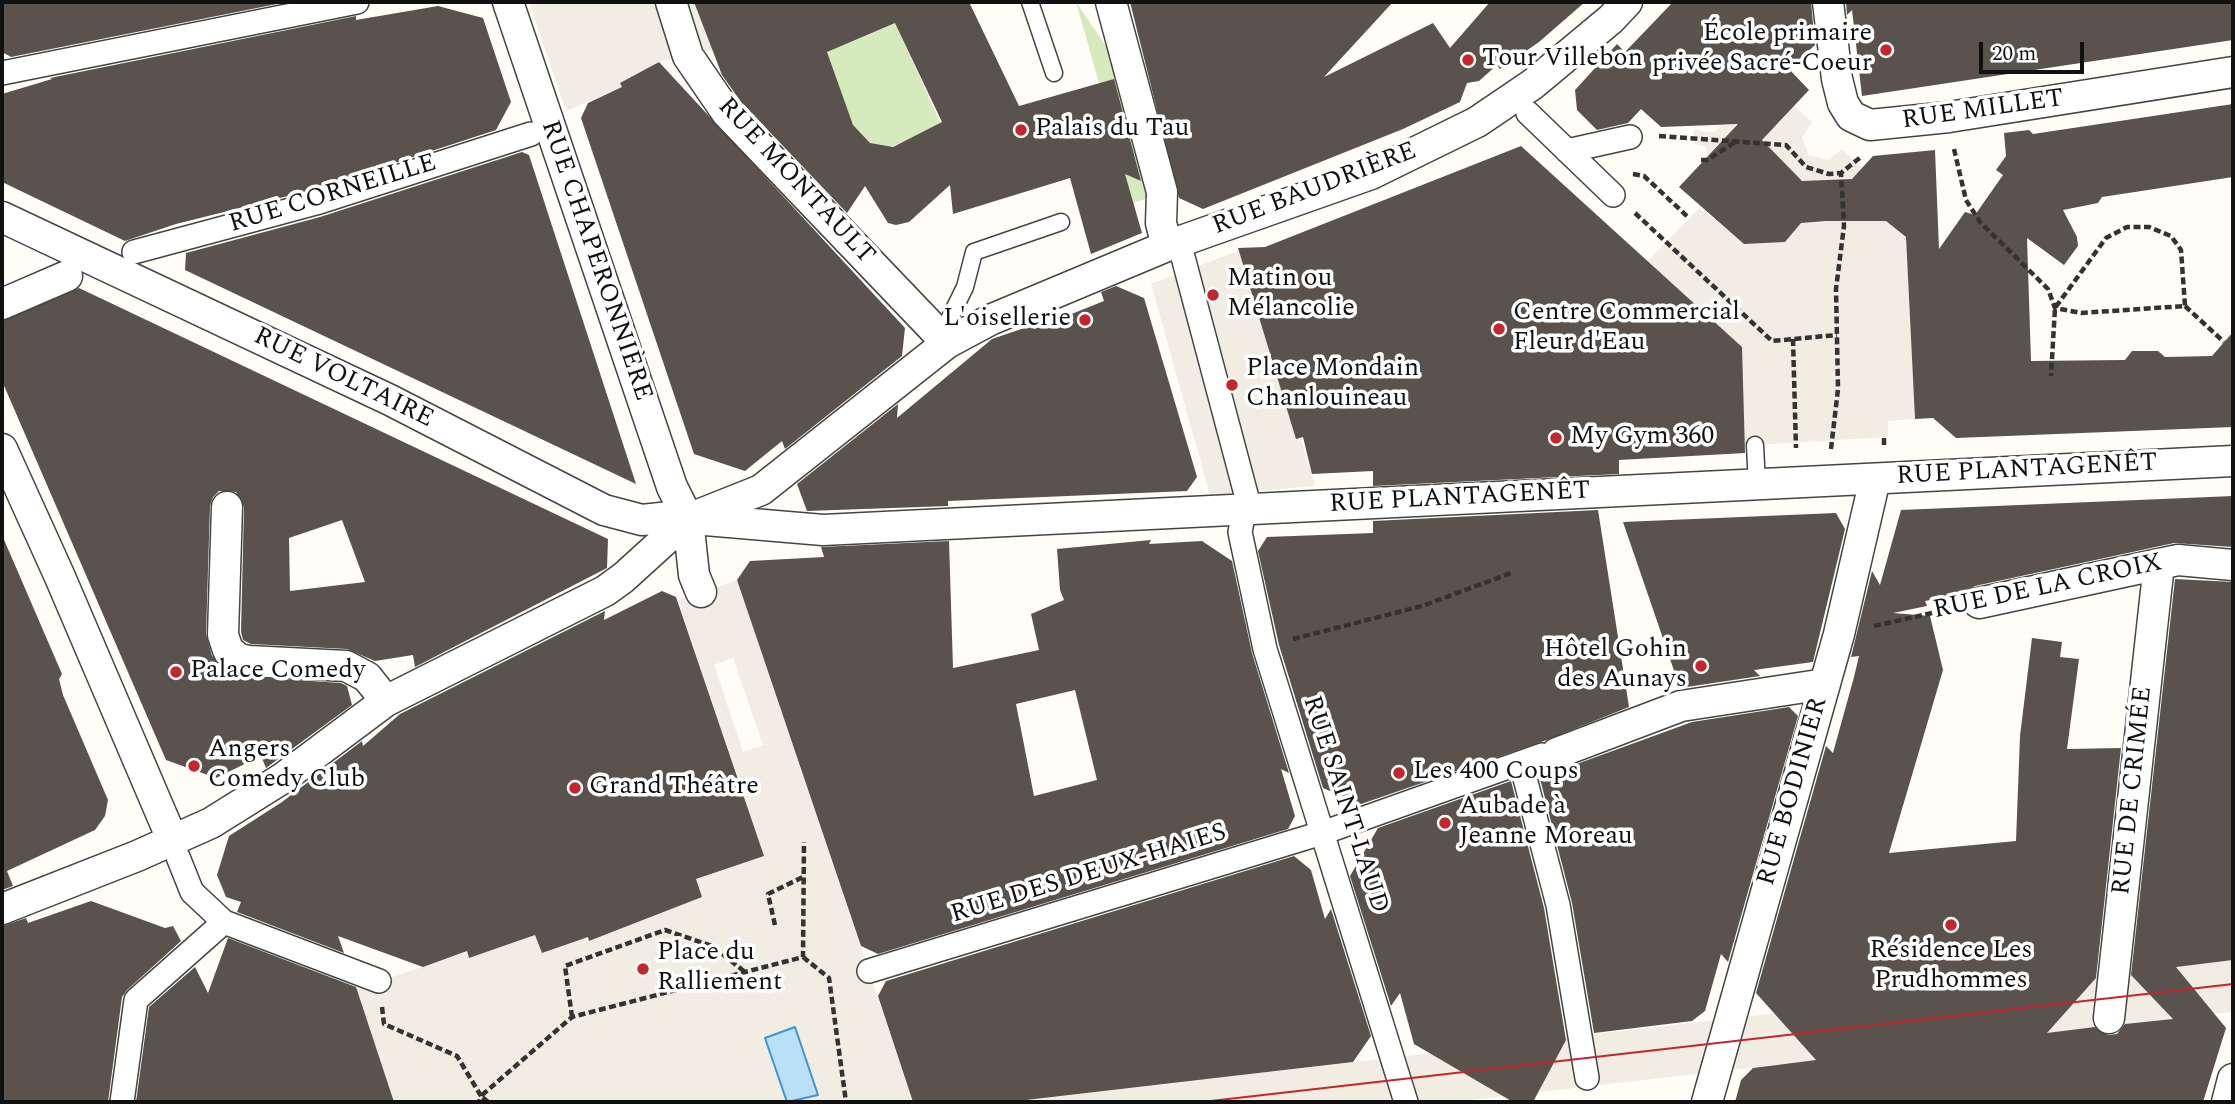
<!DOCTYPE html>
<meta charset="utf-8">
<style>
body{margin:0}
#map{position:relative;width:2235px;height:1104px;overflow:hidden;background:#fffdf5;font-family:Spectral,serif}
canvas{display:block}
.frame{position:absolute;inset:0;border:4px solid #111;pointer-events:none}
.scale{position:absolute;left:1979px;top:42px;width:105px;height:32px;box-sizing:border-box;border:4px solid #111;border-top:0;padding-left:9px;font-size:21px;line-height:24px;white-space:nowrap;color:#111;-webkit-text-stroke:5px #fff;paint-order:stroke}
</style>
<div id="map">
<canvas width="2235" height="1104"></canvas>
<div class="frame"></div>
<div class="scale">20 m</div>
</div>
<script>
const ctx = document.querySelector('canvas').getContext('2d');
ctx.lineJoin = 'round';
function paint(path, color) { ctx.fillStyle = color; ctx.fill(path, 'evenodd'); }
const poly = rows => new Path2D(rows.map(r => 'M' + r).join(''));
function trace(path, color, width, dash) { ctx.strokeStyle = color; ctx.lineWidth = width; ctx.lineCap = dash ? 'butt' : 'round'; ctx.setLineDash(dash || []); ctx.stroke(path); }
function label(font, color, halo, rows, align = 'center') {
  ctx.font = font + ' Spectral,serif'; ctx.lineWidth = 7; ctx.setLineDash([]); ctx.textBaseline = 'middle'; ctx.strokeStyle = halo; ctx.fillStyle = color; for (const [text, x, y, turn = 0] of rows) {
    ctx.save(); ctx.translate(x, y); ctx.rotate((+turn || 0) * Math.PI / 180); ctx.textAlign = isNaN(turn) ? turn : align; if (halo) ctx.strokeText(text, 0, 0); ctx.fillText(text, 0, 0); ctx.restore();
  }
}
paint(poly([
 [1076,2,1108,49,1151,197,1133,203],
 [894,19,941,125,884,150,858,142,827,52]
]), '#d5ebbd');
paint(poly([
 [529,2,694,2,713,50,659,62,621,83,622,87,566,111],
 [1794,106,1812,122,1802,138,1809,155,1828,160,1842,149,1863,168,1886,221,1906,237,1915,419,1888,421,1888,437,1740,446,1644,265,1700,207,1745,244,1784,242,1801,223,1827,222,1827,213,1802,181,1708,165,1706,146,1694,144,1694,129,1706,132,1716,131,1721,125,1776,126],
 [1243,249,1315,486,1210,495,1151,284],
 [737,580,913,1102,394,1102,356,989,467,952,469,958,535,935,542,953,584,938,590,941,701,897,696,879,764,856,678,600],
 [733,658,763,745,743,752,714,665],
 [2233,960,2233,1012,1894,1051,1454,1102,1011,1102]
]), '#f1ede2');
const water = poly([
 [795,1027,818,1095,787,1102,765,1038,795,1027]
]);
paint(water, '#b9e0f7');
trace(water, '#3f96cf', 2);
paint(poly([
 [2,2,287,2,11,57,2,52],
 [694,2,969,2,1019,106,1114,79,1141,181,1125,174,1142,233,1091,254,1070,178,953,214,950,185,909,222,896,225,888,223,865,186,847,213,741,102,722,75],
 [895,23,942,122,893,147,870,143,853,125,827,52],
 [1130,2,1393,2,1324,77,1433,23,1450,48,1490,2,1585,2,1539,42,1500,69,1497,65,1479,81,1467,83,1460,102,1403,129,1203,209,1179,198],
 [1673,2,1811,2,1815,45,1789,69,1809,90,1762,140,1802,181,1852,179,1873,156,1935,150,1939,249,1965,212,1975,215,2003,175,1996,170,2006,156,2004,133,2029,130,2033,134,2233,104,2233,177,2102,197,2098,203,2063,210,2077,237,2078,246,2064,265,2027,238,2031,361,2125,360,2132,351,2158,351,2165,357,2212,356,2233,332,2233,427,1956,438,1933,418,1915,419,1906,237,1886,221,1827,221,1801,223,1785,242,1744,244,1679,187,1738,124,1661,127,1641,109,1628,123,1597,130,1577,110,1575,90,1617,44,1625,52],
 [1846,2,2233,2,2233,40,1862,96,1852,10,1847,15],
 [438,6,483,18,511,102,496,130,312,190,176,224,125,241,2,182,2,94,52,79,50,78,356,16,356,20],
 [659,62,905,328,902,356,785,449,782,441,745,471,694,454,581,118,588,103,622,87,620,83],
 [1521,146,1742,347,1745,453,1619,460,1619,474,1373,486,1373,471,1312,474,1303,437,1296,439,1238,248,1265,247],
 [522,152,529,155,636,484,185,270,186,253,320,217],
 [1116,286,1144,298,1197,477,1187,491,948,501,948,506,807,511,797,484,898,404,897,418,992,339,1033,325,1034,329,1104,301,1101,292],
 [79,288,608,539,607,568,415,667,413,655,375,661,347,649,251,644,243,640,241,632,244,507,236,492,219,491,213,497,210,506,206,634,212,656,236,676,341,683,347,686,352,705,266,768,261,756,216,778,166,760,2,381,2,321],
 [342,520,365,582,290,591,289,538],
 [2233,496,2233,547,2174,543,1975,586,1965,593,1925,601,1927,606,1893,613,1930,616,1943,670,1889,853,2016,841,2020,736,2032,638,2062,642,2060,657,2079,659,2067,749,2121,748,2096,978,2047,1033,2095,1027,2108,1035,2117,1034,2125,1024,2173,1019,2131,975,2175,579,2233,582,2233,960,2176,967,2226,1028,2203,1102,1735,1102,1741,1080,1753,1068,1816,1060,1756,993,1826,746,1833,753,1854,677,1859,656,1851,657,1872,571,1880,585,1901,510],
 [1598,510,1629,707,1544,741,1361,804,1323,788,1279,645,1258,551,1267,537,1373,533,1373,521],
 [1836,513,1845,529,1813,662,1754,670,1760,676,1680,688,1623,522],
 [2,535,62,674,59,679,63,695,108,800,105,816,95,830,7,871,13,886,2,890],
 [1151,540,1149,544,1202,541,1232,561,1252,653,1289,773,1281,769,1295,816,1288,829,878,954,861,946,737,580,750,561,824,557,821,547,949,541,953,668,1039,650,1031,614,1064,600,1060,590,1057,549],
 [1075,690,1097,780,1034,796,1016,704],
 [662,591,676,597,764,856,696,879,702,897,589,941,588,937,542,953,535,935,469,958,467,951,423,967,338,936,344,953,237,912,241,902,226,897,217,875,229,836,282,802,362,741,363,746,400,714,605,611,604,620],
 [1789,707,1798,716,1728,962,1721,954,1705,1011,1692,1021,1594,1033,1572,903,1538,771,1548,768,1563,769,1692,722],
 [1511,781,1544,908,1566,1040,1533,1102,1513,1102,1414,1044,1400,993,1391,1006,1350,876,1378,828],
 [1294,856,1311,870,1325,919,1331,909,1371,1036,1353,1062,1009,1102,913,1102,878,996,886,981],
 [91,901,165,928,173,926,181,941,127,990,122,997,108,1102,2,1102,2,926,26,918,28,923],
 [228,938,356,987,394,1102,136,1102,149,1007,195,967,208,993]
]), '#5a524d');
const service = poly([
 [1030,2,1054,73],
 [941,336,965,287,974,252,1061,222],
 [1755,445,1757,485]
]);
const pedestrian = poly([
 [2,73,357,2],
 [1528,113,1613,195],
 [1567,151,1630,137],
 [1179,242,1247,498],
 [134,252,316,203,531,134],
 [1242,522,1240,532,1265,649,1406,1102],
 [1521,763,1558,905,1587,1078],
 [178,857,192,892,224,922,379,981],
 [869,971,1325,832,1542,755],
 [122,1102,136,1000,224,922]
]);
const minor = poly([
 [508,2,672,487,688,519,694,575,701,592],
 [671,2,688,56,727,113,947,343],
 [1111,2,1162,192,1161,223,1167,246],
 [1828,2,1837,79,1843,103,1851,116,1870,125,1949,117,2233,72],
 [2,217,390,400,604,510,642,520,670,517,823,530,2233,461],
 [2,304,67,276],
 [2,449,60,577,172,839],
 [227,507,223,635,228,650,239,659,249,661,346,666,367,677,386,701],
 [1979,603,2178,560,2233,565],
 [1557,753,1681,706,1825,684],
 [2,909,137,856,211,823,283,778,386,701,605,591,623,578,688,519,761,490,947,343,990,320,1167,246,1371,174,1477,122,1533,84,1611,19,1627,2],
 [2109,1018,2159,564],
 [1707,1102,1839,634,1875,479],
 [2227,1102,2233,1079]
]);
trace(service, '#444', 19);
trace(pedestrian, '#444', 26);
trace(minor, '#444', 33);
trace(poly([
 [1659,136,1786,145,1806,167,1829,174,1841,173],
 [1954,149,1966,200,1980,222,2048,289,2055,308,2081,313,2185,306,2181,250,2171,236,2149,227,2127,227,2106,238,2055,308,2051,376],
 [1701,160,1707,160,1737,141],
 [1633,174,1644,176,1689,218],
 [1635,213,1772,341,1837,335],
 [2185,306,2224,342],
 [1793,339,1796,448],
 [1884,438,1884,445],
 [1831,449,1838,389,1836,289,1844,226,1841,173,1862,156],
 [1874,626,1950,609],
 [1293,639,1422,606,1511,573],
 [775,925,768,894,803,877],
 [803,957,829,978,846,1102],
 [382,1007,384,1024,457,1056,481,1096,479,1102],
 [572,1017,565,966,665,930,712,946,745,972],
 [488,1102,481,1096,572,1017,803,957,804,842]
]), '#333', 4.5, [7, 3.5]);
trace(service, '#fff', 16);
trace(pedestrian, '#fff', 23);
trace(minor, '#fff', 30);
trace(poly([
 [1202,1102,2233,984]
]), '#c4262e', 2);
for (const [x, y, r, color] of [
 [1886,50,7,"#c4262e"],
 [1468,60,7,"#c4262e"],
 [1021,130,7,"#c4262e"],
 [1213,295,7,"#c4262e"],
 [1085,320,7,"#c4262e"],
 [1499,329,7,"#c4262e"],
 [1232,385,7,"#c4262e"],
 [1556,438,7,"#c4262e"],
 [1701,666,7,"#c4262e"],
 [176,672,7,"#c4262e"],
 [194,766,7,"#c4262e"],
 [1399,773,7,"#c4262e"],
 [575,788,7,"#c4262e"],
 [1445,823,7,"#c4262e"],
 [1951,925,7,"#c4262e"],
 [643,969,7,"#c4262e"]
]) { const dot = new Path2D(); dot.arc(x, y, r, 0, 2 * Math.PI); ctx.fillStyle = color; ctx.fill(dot); trace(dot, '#fff', 2.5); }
label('26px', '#111', '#fff', [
 ["École primaire",1872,35,"right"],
 ["privée Sacré-Coeur",1872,65,"right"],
 ["Tour Villebon",1482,60],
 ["Palais du Tau",1035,130],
 ["Matin ou",1227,280],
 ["Mélancolie",1227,310],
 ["Centre Commercial",1513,314],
 ["Fleur d'Eau",1513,344],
 ["L'oisellerie",1071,320,"right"],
 ["Place Mondain",1246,370],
 ["Chanlouineau",1246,400],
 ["My Gym 360",1570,438],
 ["Hôtel Gohin",1687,651,"right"],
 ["des Aunays",1687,681,"right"],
 ["Palace Comedy",190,672],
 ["Angers",208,751],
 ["Comedy Club",208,781],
 ["Les 400 Coups",1413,773],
 ["Grand Théâtre",589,788],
 ["Aubade à",1459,808],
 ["Jeanne Moreau",1459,838],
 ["Résidence Les",1951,952,"center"],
 ["Prudhommes",1951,982,"center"],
 ["Place du",657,954],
 ["Ralliement",657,984]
], 'left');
label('26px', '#111', '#fff', [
 ["RUE MILLET",1983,111,-8],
 ["RUE MONTAULT",795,182,47],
 ["RUE BAUDRIÈRE",1315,190,-21],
 ["RUE CORNEILLE",333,195,-17],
 ["RUE CHAPERONNIÈRE",595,261,71],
 ["RUE VOLTAIRE",343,379,26],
 ["RUE PLANTAGENÊT",2027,471,-3],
 ["RUE PLANTAGENÊT",1460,499,-3],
 ["RUE DE LA CROIX",2048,588,-12],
 ["RUE DE CRIMÉE",2134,791,-84],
 ["RUE BODINIER",1794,792,-74],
 ["RUE SAINT-LAUD",1344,805,72],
 ["RUE DES DEUX-HAIES",1089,875,-17]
]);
</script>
